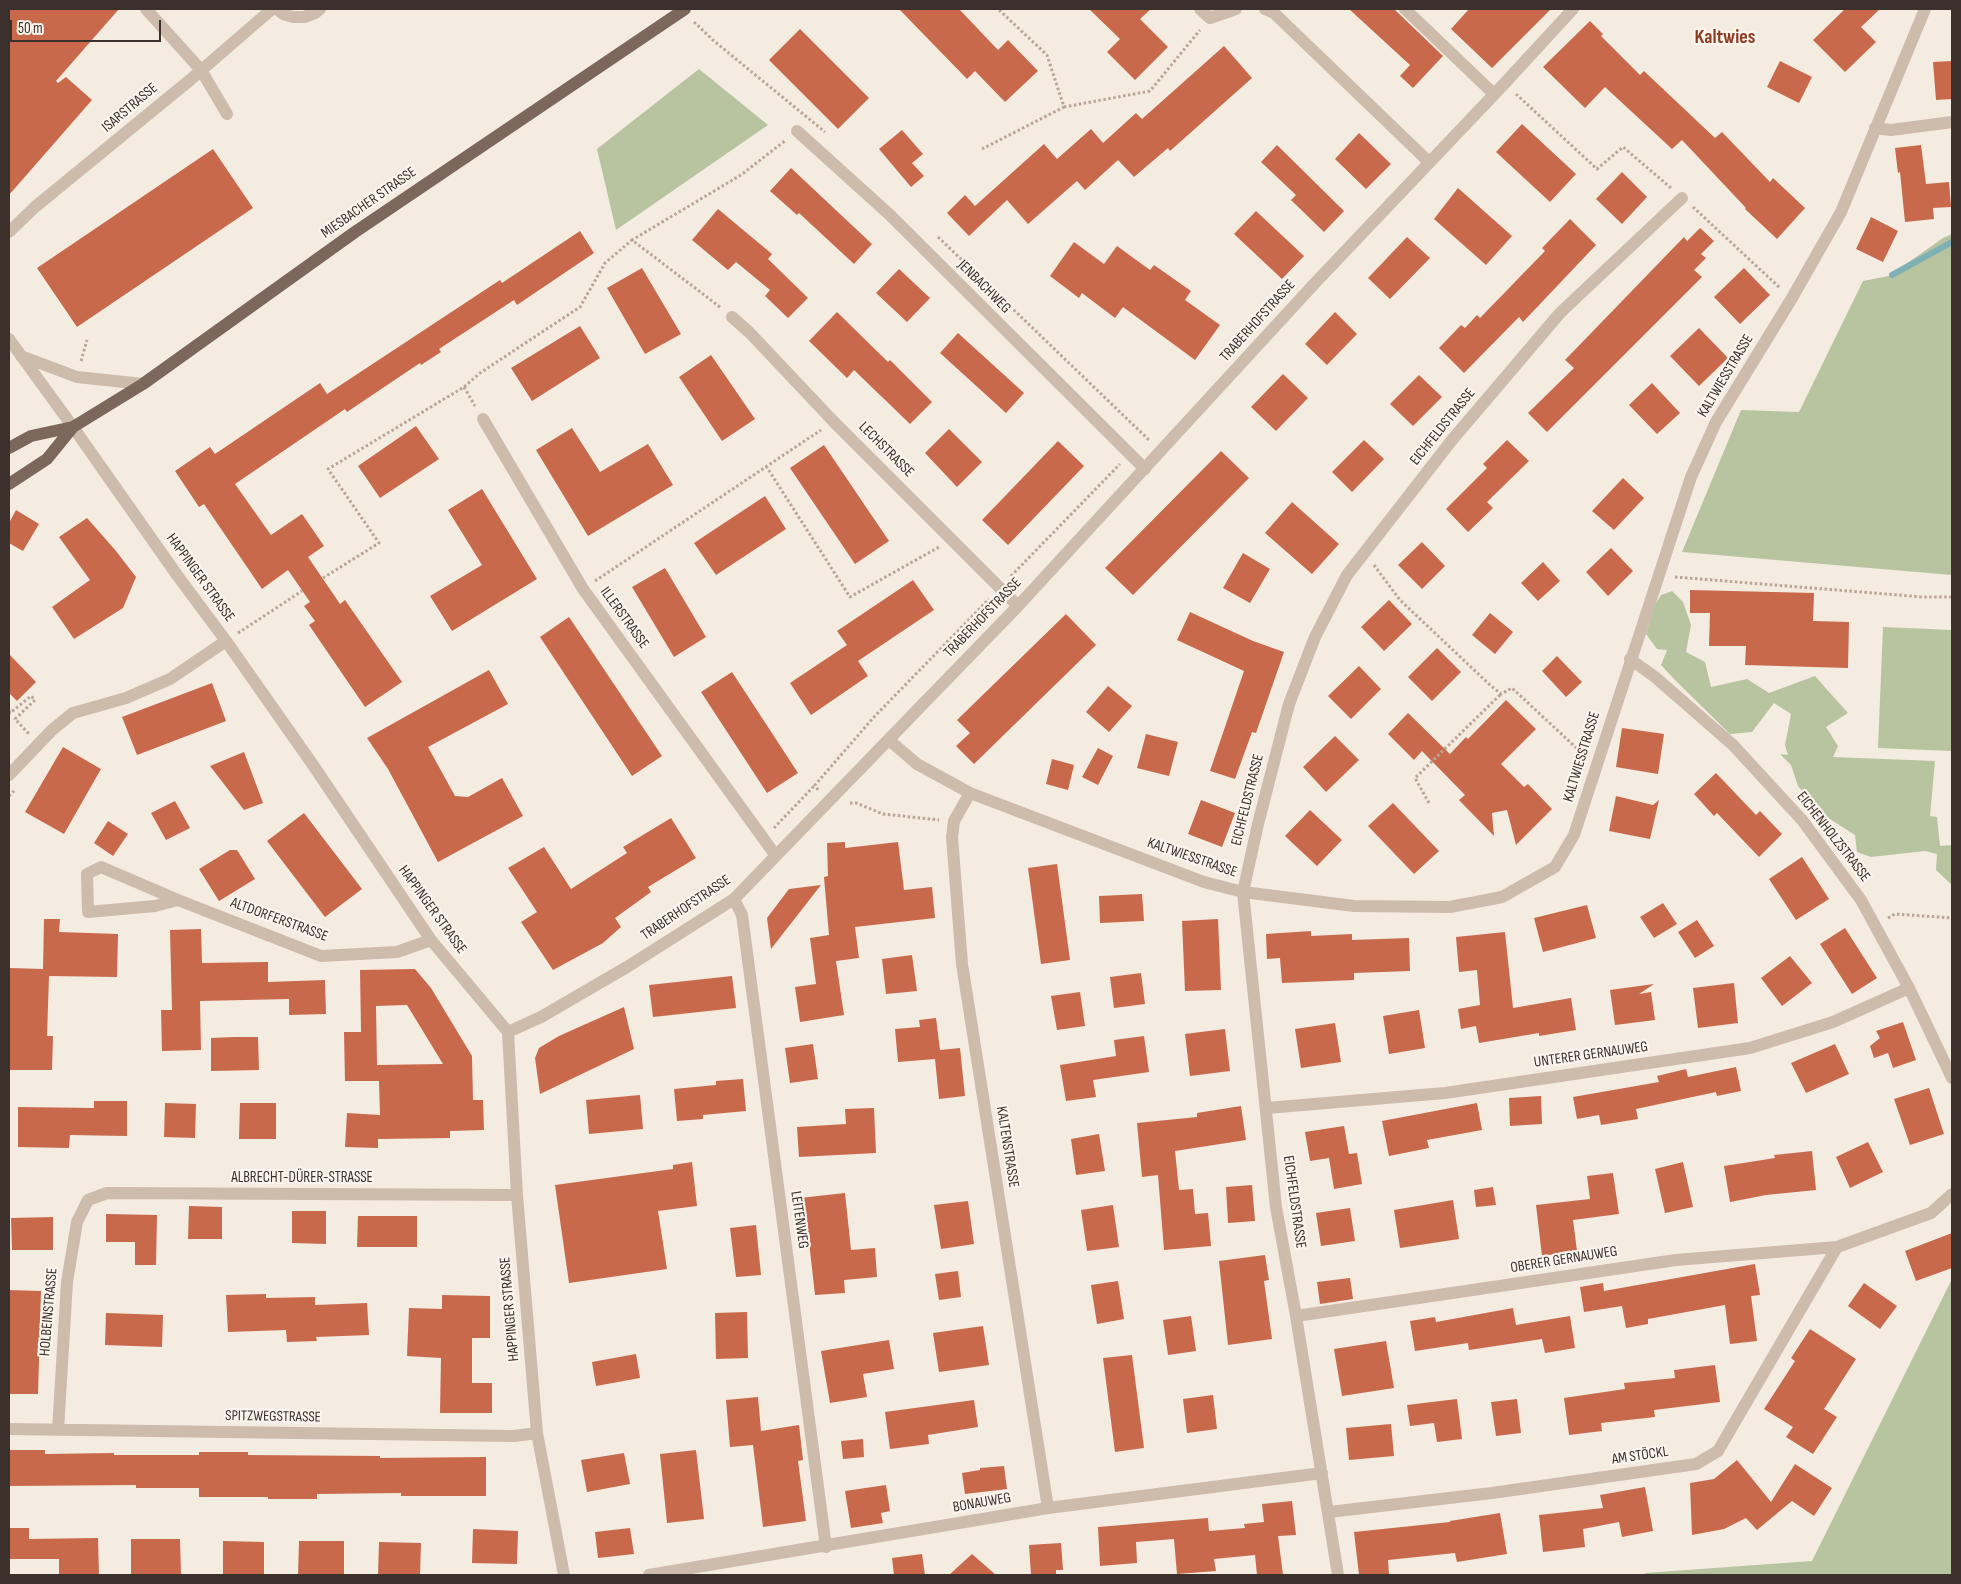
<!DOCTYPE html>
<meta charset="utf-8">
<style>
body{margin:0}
#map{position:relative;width:1961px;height:1584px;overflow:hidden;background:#f4ebe1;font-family:"Sofia Sans Condensed",sans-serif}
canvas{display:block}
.frame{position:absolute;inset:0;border:10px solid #3b302b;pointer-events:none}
.scale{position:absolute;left:10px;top:20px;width:151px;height:22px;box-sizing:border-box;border:2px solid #3b302b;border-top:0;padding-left:6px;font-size:15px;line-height:18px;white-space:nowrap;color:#3b302b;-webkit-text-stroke:4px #fbf5ee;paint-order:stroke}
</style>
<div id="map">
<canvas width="1961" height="1584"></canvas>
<div class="frame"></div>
<div class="scale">50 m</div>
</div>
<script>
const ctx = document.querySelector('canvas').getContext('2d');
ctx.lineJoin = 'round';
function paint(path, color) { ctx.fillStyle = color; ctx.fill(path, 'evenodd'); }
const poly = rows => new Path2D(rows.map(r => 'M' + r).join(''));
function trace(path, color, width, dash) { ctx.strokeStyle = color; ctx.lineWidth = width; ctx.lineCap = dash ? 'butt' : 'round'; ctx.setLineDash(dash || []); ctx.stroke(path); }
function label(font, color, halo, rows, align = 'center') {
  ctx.font = font + ' "Sofia Sans Condensed",sans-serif'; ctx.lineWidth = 4.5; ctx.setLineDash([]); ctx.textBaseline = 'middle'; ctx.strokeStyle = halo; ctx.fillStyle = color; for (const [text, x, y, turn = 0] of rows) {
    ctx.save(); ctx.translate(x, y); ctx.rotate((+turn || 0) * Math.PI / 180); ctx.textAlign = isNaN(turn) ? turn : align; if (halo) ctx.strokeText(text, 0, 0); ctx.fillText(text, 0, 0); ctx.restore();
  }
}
paint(poly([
 [699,69,768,125,616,230,597,149],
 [1952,234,1952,575,1682,552,1741,410,1799,412,1863,281,1889,276,1943,238],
 [1672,591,1683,602,1691,625,1686,652,1705,662,1711,687,1747,679,1769,693,1815,676,1848,713,1826,727,1838,746,1833,757,1935,761,1930,816,1937,817,1940,846,1952,845,1952,885,1936,870,1937,854,1925,851,1871,857,1857,852,1855,835,1822,814,1798,786,1791,765,1780,754,1788,755,1785,745,1791,714,1774,703,1752,732,1730,734,1675,680,1661,665,1667,650,1657,649,1646,634,1655,605,1661,595],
 [1883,627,1952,630,1952,751,1878,748],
 [1952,1279,1952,1575,1644,1575,1645,1573,1812,1561]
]), '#b8c4a0');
trace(poly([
 [1892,275,1952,242]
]), '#7fb0b2', 6);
paint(poly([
 [9,9,119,9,56,81,58,83,66,77,92,100,9,195],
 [899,9,959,9,998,50,1008,40,1038,71,1005,102,975,71,967,79],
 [1089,9,1151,9,1140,19,1168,47,1135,80,1107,52,1120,39],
 [1349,9,1394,9,1443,56,1413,88,1400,76,1410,65],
 [1469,9,1551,9,1492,68,1451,29],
 [1845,9,1880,9,1861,27,1876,42,1845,72,1813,40],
 [1590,21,1603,34,1601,36,1640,75,1644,71,1715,138,1722,132,1770,182,1773,178,1805,208,1777,239,1745,209,1746,208,1682,140,1672,149,1605,87,1585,108,1543,67],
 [800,29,869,98,838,129,769,60],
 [1224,46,1252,78,1170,151,1168,148,1134,177,1118,160,1085,190,1077,181,1028,224,1007,200,969,236,947,213,965,195,975,206,1044,144,1057,159,1091,129,1103,143,1136,113,1142,119],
 [1780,61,1812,77,1799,103,1767,87],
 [1952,61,1952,99,1936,100,1933,62],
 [1522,124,1576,174,1550,202,1496,152],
 [902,130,923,154,912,163,924,176,911,187,879,149],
 [1359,133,1391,164,1366,189,1335,159],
 [1277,145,1344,211,1324,232,1291,200,1296,195,1261,162],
 [1921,145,1926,184,1949,182,1951,207,1933,208,1934,219,1905,222,1900,172,1898,173,1895,148],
 [213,149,253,208,77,327,37,268],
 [791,168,872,244,854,264,799,213,797,215,770,191],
 [1622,172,1647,197,1622,224,1596,199],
 [1458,188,1512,236,1486,265,1434,219],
 [718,209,772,254,768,259,808,298,788,318,765,296,770,290,736,262,728,270,692,240],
 [1256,211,1304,256,1282,279,1234,234],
 [1871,217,1898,231,1883,262,1856,249],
 [1570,219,1596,245,1523,322,1519,317,1464,373,1439,348,1461,325,1465,328,1477,315,1480,318,1545,251,1542,248],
 [1700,228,1714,241,1701,254,1706,258,1694,270,1702,277,1547,432,1528,413,1574,368,1565,360,1684,237,1687,241],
 [580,231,594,253,517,305,514,300,439,349,441,352,421,365,420,363,347,412,345,409,235,484,271,535,302,514,324,546,308,557,340,604,345,600,402,682,365,707,309,625,315,621,304,606,310,602,288,570,262,589,204,504,199,507,175,471,210,447,215,454,320,383,327,394,500,280,502,283],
 [1407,237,1430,258,1390,299,1368,278],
 [1074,242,1104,264,1117,246,1150,270,1154,265,1191,291,1185,300,1220,325,1195,360,1123,307,1115,318,1082,293,1079,298,1050,276],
 [642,268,681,334,645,354,607,288],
 [1744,268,1770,295,1740,324,1714,297],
 [899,269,930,298,907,322,876,293],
 [837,312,888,362,890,360,932,402,910,424,854,370,847,378,809,341],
 [1335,312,1357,334,1327,365,1305,344],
 [580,326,600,358,532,401,511,368],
 [1699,328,1728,358,1699,386,1670,356],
 [958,333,1024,393,1006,413,940,353],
 [711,355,755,419,722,441,679,377],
 [1283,374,1308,398,1276,431,1251,407],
 [1419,375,1442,397,1413,426,1390,404],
 [1652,383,1680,413,1657,434,1629,405],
 [416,426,439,459,380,498,358,466],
 [572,428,600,472,648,444,673,485,588,536,536,450],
 [949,429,982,462,957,487,925,453],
 [1364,440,1384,459,1352,492,1332,472],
 [1507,440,1529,461,1487,502,1493,508,1468,532,1446,509,1487,468,1483,464],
 [1058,441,1084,466,1008,545,982,520],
 [824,445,889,541,855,564,790,468],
 [1221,451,1249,478,1133,595,1105,568],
 [1623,478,1644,498,1614,530,1592,511],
 [482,489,537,579,452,631,430,596,482,565,448,510],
 [765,496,786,529,716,575,694,543],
 [1292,502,1339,544,1312,574,1265,533],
 [16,510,39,524,23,551,9,543,9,523],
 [87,518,116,551,136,577,123,608,74,639,52,607,90,580,59,537],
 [1422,542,1445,566,1422,589,1398,565],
 [1611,548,1633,571,1608,596,1586,572],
 [1243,553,1270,569,1250,603,1223,588],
 [1543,562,1560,581,1538,601,1521,583],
 [665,568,706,637,674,657,632,587],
 [913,580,934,610,858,661,868,676,811,715,790,683,847,645,837,631],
 [1690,590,1814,593,1813,621,1849,622,1848,668,1745,665,1746,646,1709,646,1710,613,1690,613],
 [1389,600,1412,624,1384,651,1361,627],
 [1190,612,1253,641,1284,652,1256,733,1252,732,1235,779,1210,771,1244,671,1177,640],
 [1490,613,1513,632,1495,654,1472,635],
 [1066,614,1096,645,974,764,956,746,970,733,957,720],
 [569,617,662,756,632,776,540,637],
 [1437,648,1461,672,1432,701,1408,677],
 [9,654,36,682,17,701,9,693],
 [1557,656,1582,682,1566,697,1542,671],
 [1359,666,1381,689,1351,719,1328,696],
 [489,670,508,704,428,747,455,796,468,797,502,778,523,816,438,862,388,769,367,738],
 [732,672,798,773,767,793,701,692],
 [212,683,226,721,137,755,122,717],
 [1108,686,1132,706,1109,732,1086,712],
 [1506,700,1536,729,1501,764,1524,787,1528,784,1552,809,1516,845,1507,810,1492,813,1494,836,1459,800,1465,795,1422,751,1414,760,1388,734,1408,713,1450,754,1466,737,1468,739],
 [1622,728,1664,734,1658,774,1616,767],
 [1146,734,1178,742,1169,776,1137,768],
 [1335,736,1359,760,1326,792,1303,767],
 [63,747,101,769,64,834,25,812],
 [1098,748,1113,756,1098,785,1082,777],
 [244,752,263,803,244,810,210,766],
 [1052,759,1074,765,1068,790,1046,784],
 [1716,773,1756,815,1760,811,1782,834,1759,857,1717,813,1714,816,1694,794],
 [1616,796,1653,805,1659,800,1650,839,1609,831],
 [1201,800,1235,813,1222,847,1188,834],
 [175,801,190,828,166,840,151,813],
 [1393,803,1439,851,1414,874,1368,826],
 [1310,810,1342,840,1317,866,1285,836],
 [304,813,362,889,325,917,267,841],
 [671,818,696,858,648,887,651,892,615,918,621,927,603,943,553,970,521,922,537,912,508,868,544,847,571,889,627,853,623,847],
 [108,821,128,834,113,856,94,843],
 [845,842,845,848,898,842,904,890,932,887,935,918,855,927,859,958,836,961,844,1015,800,1022,795,987,816,984,810,938,829,935,824,877,828,876,827,843],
 [230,850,237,850,255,879,219,901,199,869],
 [1802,857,1829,899,1796,920,1769,879],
 [1057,864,1070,960,1041,964,1028,868],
 [821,885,771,949,767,918,789,889],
 [1142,894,1144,921,1100,923,1099,896],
 [1663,903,1677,924,1654,938,1640,917],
 [1587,905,1596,938,1543,952,1534,918],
 [44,919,60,919,59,932,118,934,117,977,49,976,47,1036,53,1036,52,1070,9,1070,9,968,43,969],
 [1218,919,1221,990,1185,991,1182,921],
 [1697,920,1714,946,1695,958,1678,932],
 [1845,928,1877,978,1852,994,1820,944],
 [201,929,202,963,268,962,268,982,325,980,326,1014,289,1015,289,999,200,1001,201,1050,162,1051,161,1010,172,1010,170,930],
 [1311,931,1311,936,1352,934,1352,940,1409,938,1410,971,1354,973,1354,980,1282,983,1280,958,1267,959,1266,934],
 [1505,932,1513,1008,1571,998,1576,1030,1539,1036,1539,1033,1479,1043,1476,1026,1461,1029,1458,1009,1480,1005,1477,970,1459,972,1456,937],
 [912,955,917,991,886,994,882,959],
 [1790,956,1812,983,1782,1006,1761,978],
 [415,969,431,988,472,1056,473,1100,483,1100,484,1130,450,1131,450,1138,378,1139,378,1148,345,1147,347,1113,380,1115,379,1081,345,1081,344,1032,361,1032,360,970],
 [407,1005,443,1064,377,1065,376,1006],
 [1141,973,1145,1004,1114,1008,1110,977],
 [732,976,736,1008,653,1017,649,985],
 [1734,983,1738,1023,1698,1028,1693,988],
 [1654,984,1639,994,1651,992,1655,1020,1615,1025,1610,990],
 [1080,992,1085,1026,1057,1030,1051,996],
 [624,1007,634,1049,540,1094,535,1058,539,1048,559,1036],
 [1419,1010,1425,1048,1389,1054,1383,1016],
 [936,1018,940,1050,960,1048,965,1096,939,1099,935,1059,898,1062,895,1029,920,1027,919,1020],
 [1903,1022,1916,1060,1893,1068,1888,1053,1874,1058,1870,1046,1880,1038,1876,1031],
 [1335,1023,1341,1062,1301,1068,1295,1029],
 [1225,1029,1230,1071,1190,1076,1185,1034],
 [1144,1036,1149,1072,1093,1080,1096,1097,1066,1101,1060,1065,1116,1056,1114,1040],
 [235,1037,258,1037,259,1070,211,1071,211,1038],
 [813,1044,818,1079,790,1083,785,1048],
 [1835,1044,1849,1074,1806,1093,1791,1063],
 [1736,1067,1741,1091,1717,1096,1716,1092,1636,1109,1638,1119,1601,1125,1599,1115,1577,1119,1573,1097,1659,1082,1657,1076,1686,1069,1688,1077],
 [743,1079,746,1111,703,1115,703,1119,677,1121,674,1089,716,1085,716,1081],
 [1929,1088,1944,1134,1910,1145,1894,1099],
 [640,1095,643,1129,589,1134,586,1100],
 [1541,1096,1542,1124,1510,1126,1509,1098],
 [94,1101,127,1101,127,1136,70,1135,69,1148,18,1147,18,1107,94,1108],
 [165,1103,196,1104,195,1138,164,1137],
 [240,1103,276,1103,276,1139,239,1139],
 [1477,1103,1482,1130,1427,1140,1429,1148,1389,1156,1382,1121],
 [1241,1106,1246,1140,1175,1151,1179,1190,1193,1189,1195,1214,1208,1213,1211,1246,1164,1250,1158,1175,1142,1177,1137,1123,1197,1117,1197,1113],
 [874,1108,876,1153,799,1157,797,1127,846,1124,845,1109],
 [1344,1126,1349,1154,1357,1153,1362,1184,1334,1189,1329,1158,1310,1161,1305,1132],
 [1099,1134,1105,1171,1076,1175,1071,1139],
 [1868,1142,1883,1172,1850,1188,1836,1157],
 [1812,1151,1816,1190,1766,1195,1730,1202,1724,1166,1775,1158,1774,1155],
 [692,1162,697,1206,658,1211,667,1269,569,1283,555,1185,673,1169,673,1165],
 [1683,1162,1693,1207,1665,1213,1655,1169],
 [1613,1173,1619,1214,1573,1220,1577,1251,1542,1256,1536,1205,1590,1199,1587,1176],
 [1252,1185,1255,1221,1228,1223,1226,1187],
 [1493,1187,1496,1205,1476,1207,1474,1190],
 [845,1193,851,1250,875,1248,877,1277,844,1280,845,1293,815,1295,808,1233,804,1233,800,1198],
 [1453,1200,1459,1239,1400,1248,1394,1210],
 [968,1201,974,1244,941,1249,934,1205],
 [1113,1205,1119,1247,1087,1251,1081,1210],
 [189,1206,222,1207,222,1239,188,1239],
 [1350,1208,1355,1241,1321,1246,1316,1213],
 [292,1211,326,1211,326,1244,292,1243],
 [106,1214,157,1215,156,1265,135,1265,135,1242,106,1242],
 [358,1216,417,1216,417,1247,357,1247],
 [53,1217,53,1250,12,1250,11,1218],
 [756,1225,761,1275,736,1277,730,1228],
 [1952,1233,1952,1268,1916,1281,1905,1251],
 [1265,1255,1269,1280,1264,1281,1272,1339,1228,1345,1219,1261],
 [1755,1264,1760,1295,1751,1296,1757,1341,1730,1344,1725,1305,1648,1319,1648,1324,1626,1328,1622,1306,1584,1312,1580,1287,1603,1283,1604,1291],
 [958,1271,961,1297,939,1300,935,1274],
 [1350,1278,1353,1299,1320,1304,1317,1282],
 [1118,1281,1124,1319,1097,1324,1091,1285],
 [1864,1283,1897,1306,1880,1329,1848,1306],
 [9,1290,41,1291,38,1394,9,1394],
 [266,1294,266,1298,315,1297,315,1305,367,1303,369,1335,316,1337,317,1341,287,1342,286,1330,228,1332,226,1295],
 [442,1295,490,1296,490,1338,472,1338,472,1383,492,1383,492,1413,440,1413,441,1358,407,1356,409,1308,442,1309],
 [1513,1308,1516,1325,1570,1316,1575,1348,1545,1353,1542,1339,1469,1350,1468,1343,1415,1351,1410,1321,1435,1317,1436,1322],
 [747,1312,748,1358,716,1359,715,1313],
 [106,1313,163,1315,162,1347,105,1345],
 [1191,1316,1196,1351,1168,1355,1163,1320],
 [983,1326,989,1365,939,1372,933,1333],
 [1810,1329,1856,1359,1824,1409,1837,1417,1813,1454,1786,1437,1793,1427,1764,1409,1795,1361,1791,1358],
 [889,1340,894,1369,863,1374,867,1397,830,1403,821,1351],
 [1386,1341,1394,1388,1342,1396,1334,1349],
 [636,1354,640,1378,596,1386,592,1362],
 [1132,1355,1144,1448,1115,1452,1103,1358],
 [1715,1365,1720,1402,1654,1410,1655,1417,1601,1423,1602,1431,1569,1435,1564,1398,1625,1389,1624,1383,1675,1378,1674,1370],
 [1213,1395,1217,1429,1187,1433,1183,1399],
 [758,1397,761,1431,799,1425,803,1460,798,1461,806,1521,763,1527,753,1445,730,1447,726,1400],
 [1457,1399,1462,1439,1437,1442,1434,1423,1410,1426,1407,1405],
 [1517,1399,1521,1433,1496,1436,1491,1402],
 [974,1400,978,1427,928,1435,929,1444,890,1449,885,1412],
 [1391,1424,1394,1456,1349,1460,1346,1428],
 [863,1439,864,1457,843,1459,841,1441],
 [9,1450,45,1450,45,1454,114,1453,114,1455,199,1455,199,1452,248,1452,248,1455,380,1456,380,1458,486,1457,486,1496,401,1496,401,1493,317,1494,317,1499,268,1499,268,1497,199,1497,199,1488,136,1488,136,1485,9,1486],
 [696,1450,704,1519,667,1523,660,1454],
 [624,1453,630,1484,587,1492,581,1460],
 [1737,1460,1771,1502,1795,1464,1832,1488,1814,1516,1792,1501,1757,1530,1746,1518,1724,1529,1692,1535,1690,1483,1714,1479],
 [1004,1466,1007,1489,965,1494,962,1473,980,1470,980,1468],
 [886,1485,890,1511,881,1513,883,1523,851,1528,845,1491],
 [1645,1487,1653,1531,1622,1537,1619,1522,1583,1529,1585,1547,1543,1552,1539,1515,1603,1508,1600,1495],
 [1292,1501,1296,1535,1278,1536,1283,1575,1257,1575,1255,1555,1214,1559,1216,1571,1177,1574,1174,1539,1136,1542,1137,1563,1100,1566,1098,1527,1208,1518,1209,1531,1245,1528,1244,1524,1264,1522,1262,1504],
 [1500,1513,1507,1554,1457,1562,1455,1553,1388,1560,1389,1575,1359,1575,1354,1532,1450,1522,1450,1521],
 [9,1528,29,1528,29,1539,98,1538,99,1575,59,1575,59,1559,9,1559],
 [630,1528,634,1554,598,1558,595,1532],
 [473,1529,518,1531,517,1564,472,1563],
 [131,1539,180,1539,181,1574,131,1574],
 [223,1541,264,1542,264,1575,223,1575],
 [299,1541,344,1541,344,1575,298,1575],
 [379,1542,421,1543,420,1575,378,1575],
 [1061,1543,1063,1570,1056,1570,1056,1575,1031,1575,1029,1545],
 [922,1554,925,1575,894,1575,892,1558],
 [972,1554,996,1575,949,1575]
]), '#c8694b');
trace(poly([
 [694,22,714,41,825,132],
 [1516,94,1597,169,1623,147,1671,188],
 [1064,107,1150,91,1200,30],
 [982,149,1064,107,1047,55,998,9],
 [1693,207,1780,288],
 [938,237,1149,440],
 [720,307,632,240,741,175,786,140],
 [81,361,87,340],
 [464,387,475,406],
 [766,466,850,597,939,547],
 [1374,565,1400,600,1490,685,1501,694,1512,688,1584,755],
 [1011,576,1120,464],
 [1675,577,1923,597,1952,597],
 [323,578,379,543,328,469,464,387,480,373,580,307,605,263,632,240],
 [595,581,821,430],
 [238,633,302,591],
 [9,711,10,713,31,696,35,700,15,719,29,734],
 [818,790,815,785,874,717,989,599],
 [9,796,14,791],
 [850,803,856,803,883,814,939,820],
 [1429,803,1415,778,1501,694],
 [774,828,815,785],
 [1888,918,1895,914,1952,918]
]), '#b9a596', 3, [2.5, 2.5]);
trace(poly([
 [146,9,201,70,227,114],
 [277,9,283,14,293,17,304,17,315,13,320,9],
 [1200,9,1210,18,1236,9],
 [1265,9,1274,13,1429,162],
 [1405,9,1494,94],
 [1875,128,1891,130,1952,122],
 [797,131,890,215,1145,469],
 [9,232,35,207,190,80,272,9],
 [732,317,750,333,834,422,1018,606],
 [9,339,73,427,177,575,226,641,313,765,431,940,508,1032,517,1195,537,1433,564,1575],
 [21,356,77,377,143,384],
 [483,419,583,589,776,856],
 [1630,659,1655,677,1733,745,1802,820,1861,900,1909,988,1952,1078],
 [889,740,917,764,970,793,1204,882,1243,892,1354,906,1450,907,1502,897,1555,867,1574,835,1691,477,1716,422,1792,298,1841,212,1925,9],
 [9,775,52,730,73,713,126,698,170,679,226,641],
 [970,793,954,821,952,837,962,964,1048,1508],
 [734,899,742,915,826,1547],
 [178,900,155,906,88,912,87,874,101,867,178,900,321,956,397,952,431,940],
 [508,1032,541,1017,627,967,734,899,1018,606,1315,283,1504,84,1573,9],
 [1267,1108,1445,1093,1750,1048,1833,1022,1909,988],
 [1296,1316,1676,1260,1837,1247,1931,1213,1952,1194],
 [9,1429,514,1436,537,1433],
 [58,1430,67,1282,77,1222,88,1200,107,1193,517,1195],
 [1329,1512,1492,1493,1696,1464,1718,1451,1837,1247],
 [649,1575,1048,1508,1322,1473],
 [1338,1575,1296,1316,1276,1207,1243,892,1258,824,1289,704,1315,637,1347,575,1452,440,1560,313,1682,198]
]), '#cdbbac', 12);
trace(poly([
 [9,448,31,436,73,427,143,384,355,232,685,9],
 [9,484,47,459,73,427]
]), '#7d675c', 12);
label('15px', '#3b302b', '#fbf5ee', [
 ["ISARSTRASSE",130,108,-40],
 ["MIESBACHER STRASSE",369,203,-35],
 ["JENBACHWEG",984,287,45],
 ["TRABERHOFSTRASSE",1258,321,-48],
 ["KALTWIESSTRASSE",1726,376,-59],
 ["EICHFELDSTRASSE",1443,427,-51],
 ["LECHSTRASSE",886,450,45],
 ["HAPPINGER STRASSE",200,578,54],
 ["ILLERSTRASSE",624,618,54],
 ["TRABERHOFSTRASSE",983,618,-46],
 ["KALTWIESSTRASSE",1582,757,-73],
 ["EICHFELDSTRASSE",1248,800,-76],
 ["EICHENHOLZSTRASSE",1833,837,52],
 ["KALTWIESSTRASSE",1192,858,19],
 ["TRABERHOFSTRASSE",686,908,-34],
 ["HAPPINGER STRASSE",432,910,54],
 ["ALTDORFERSTRASSE",279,920,20],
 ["UNTERER GERNAUWEG",1591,1055,-8],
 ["KALTENSTRASSE",1007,1147,81],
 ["ALBRECHT-DÜRER-STRASSE",302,1178],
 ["EICHFELDSTRASSE",1294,1202,82],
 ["LEITENWEG",799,1220,82],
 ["OBERER GERNAUWEG",1564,1260,-9],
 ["HAPPINGER STRASSE",510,1309,-95],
 ["HOLBEINSTRASSE",49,1312,-85],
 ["SPITZWEGSTRASSE",273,1417,1],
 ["AM STÖCKL",1640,1456,-8],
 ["BONAUWEG",982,1503,-10]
]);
label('bold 20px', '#8c3b22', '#fbf5ee', [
 ["Kaltwies",1725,38]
]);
</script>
